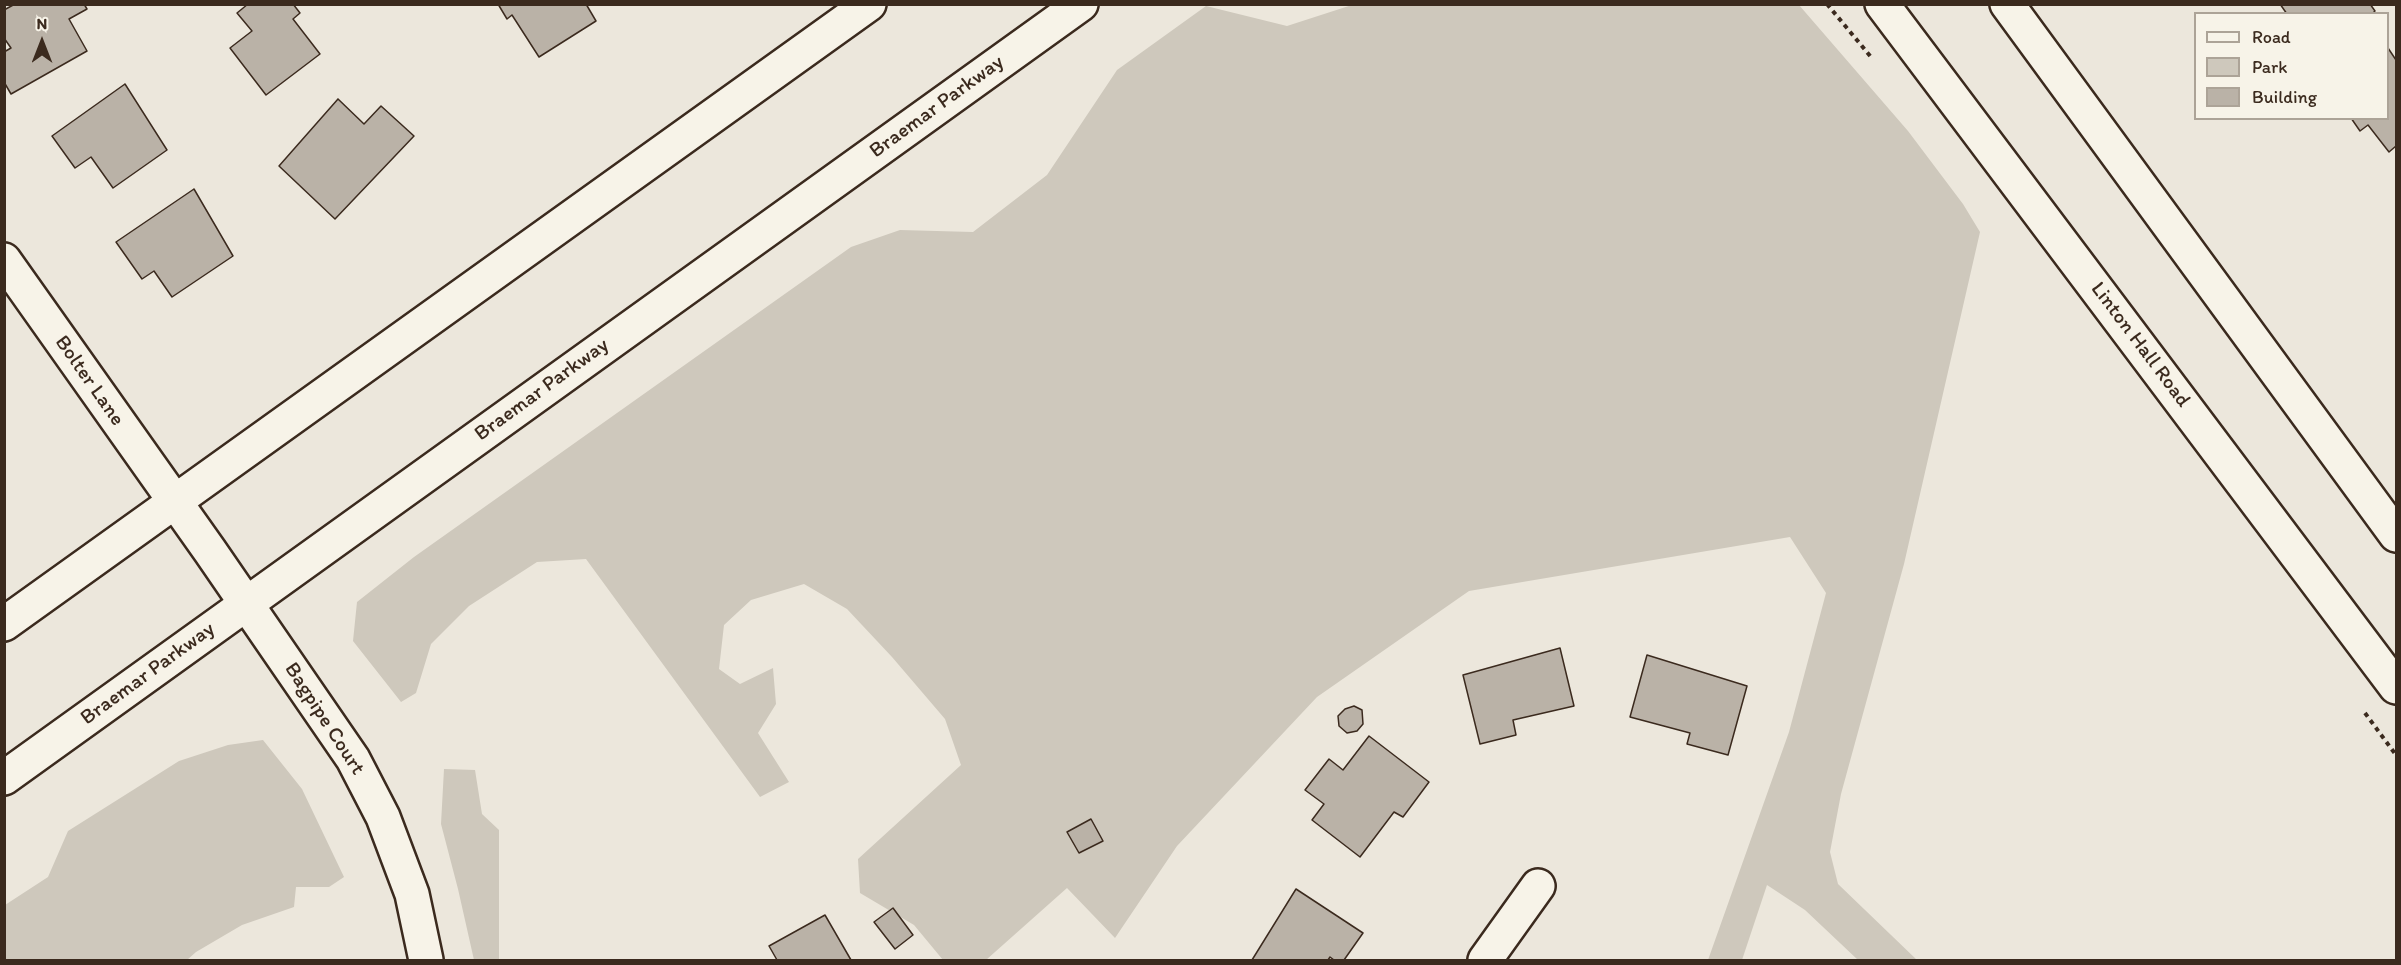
<!DOCTYPE html>
<style>
body{margin:0}
#map{position:relative;width:2401px;height:965px;overflow:hidden;background:#ece7dc;font-family:Itim,sans-serif}
canvas{display:block}
.frame{position:absolute;inset:0;border:6px solid #3b2a1e;pointer-events:none}
.legend{position:absolute;left:2194px;top:12px;width:195px;height:108px;box-sizing:border-box;background:#f7f3e8;border:2px solid #aca397;margin:0;padding:8px 10px;list-style:none;font-size:18px;color:#3b2a1e}
.legend li{display:flex;align-items:center;gap:12px;height:30px}
.legend b{width:30px;border:2px solid #aca397}
.north{position:absolute;left:12px;top:12px;width:60px;height:60px;-webkit-text-stroke:4px #f7f3e8;paint-order:stroke;rotate:0deg;font-size:16px;font-weight:700;line-height:24px;text-align:center;color:#3b2a1e}
.north::after{content:'';display:block;margin:auto;width:21px;height:27px;background:#3b2a1e;clip-path:polygon(50% 0,100% 100%,50% 72%,0 100%)}
</style>
<div id="map">
<canvas width="2401" height="965"></canvas>
<div class="frame"></div>
<ul class="legend">
<li><b style="height:8px;background:#f7f3e8"></b>Road</li>
<li><b style="height:16px;background:#cec8bc"></b>Park</li>
<li><b style="height:16px;background:#bab2a7"></b>Building</li>
</ul>
<div class="north">N</div>
</div>
<script>
const ctx = document.querySelector('canvas').getContext('2d');
ctx.lineJoin = 'round';
function paint(path, color) { ctx.fillStyle = color; ctx.fill(path, 'evenodd'); }
const poly = rows => new Path2D(rows.map(r => 'M' + r).join(''));
function trace(path, color, width, dash) { ctx.strokeStyle = color; ctx.lineWidth = width; ctx.lineCap = dash ? 'butt' : 'round'; ctx.setLineDash(dash || []); ctx.stroke(path); }
function label(font, color, halo, rows, align = 'center') {
  ctx.font = font + ' Itim,sans-serif'; ctx.lineWidth = 6; ctx.setLineDash([]); ctx.textBaseline = 'middle'; ctx.strokeStyle = halo; ctx.fillStyle = color; for (const [text, x, y, turn = 0] of rows) {
    ctx.save(); ctx.translate(x, y); ctx.rotate((+turn || 0) * Math.PI / 180); ctx.textAlign = isNaN(turn) ? turn : align; if (halo) ctx.strokeText(text, 0, 0); ctx.fillText(text, 0, 0); ctx.restore();
  }
}
paint(poly([
 [1355,4,1799,5,1908,131,1963,204,1980,232,1904,564,1841,794,1830,852,1838,884,1917,960,1858,960,1805,910,1767,885,1742,960,1708,960,1789,732,1826,593,1790,537,1469,591,1317,697,1177,846,1115,938,1067,888,986,960,943,960,914,925,860,893,858,859,961,765,945,719,892,657,847,609,804,584,751,600,724,625,719,669,740,684,773,668,776,704,758,733,789,782,760,797,586,559,537,562,469,606,431,644,416,693,401,702,353,641,357,602,414,557,851,247,900,230,973,232,1047,175,1117,70,1206,6,1287,26],
 [263,740,302,789,344,877,329,887,296,887,294,907,242,925,196,952,187,960,5,960,5,905,48,877,68,831,179,761,228,745],
 [444,769,475,770,482,814,499,830,499,960,474,960,458,889,441,824]
]), '#cec8bc');
const building = poly([
 [15,4,84,4,87,9,69,19,87,51,11,94,4,82,4,52,11,48,4,38,4,10,15,4],
 [248,4,293,4,300,13,293,19,320,54,266,95,230,48,252,31,237,13,248,4],
 [498,4,586,4,596,21,539,57,512,15,507,19,498,4],
 [2280,4,2370,4,2375,11,2372,14,2287,14,2280,4],
 [2388,48,2396,60,2396,146,2389,152,2368,125,2360,131,2351,118,2388,118,2388,48],
 [125,84,167,150,113,188,91,157,75,168,52,136,125,84],
 [338,99,364,124,381,106,414,136,335,219,279,166,338,99],
 [194,189,233,256,172,297,154,271,142,279,116,242,194,189],
 [1560,648,1574,706,1513,720,1516,735,1480,744,1463,675,1560,648],
 [1647,655,1747,686,1728,755,1687,744,1690,733,1630,717,1647,655],
 [1354,706,1362,710,1363,724,1357,731,1347,733,1339,726,1338,716,1345,709,1354,706],
 [1369,736,1429,782,1403,817,1394,812,1360,857,1312,820,1324,804,1305,790,1329,759,1343,770,1369,736],
 [1091,819,1103,841,1079,853,1067,832,1091,819],
 [1296,889,1363,933,1344,960,1334,960,1330,957,1328,960,1252,960,1296,889],
 [893,908,913,935,895,949,874,922,893,908],
 [825,915,851,960,777,960,769,946,825,915]
]);
paint(building, '#bab2a7');
trace(building, '#3b2a1e', 1.5);
const minor = poly([
 [4,260,210,551,353,759,383,817,412,894,426,960],
 [1485,960,1538,886]
]);
const tertiary = poly([
 [4,624,869,4],
 [4,778,1081,4]
]);
const primary = poly([
 [1882,4,2396,687],
 [2007,4,2396,535]
]);
trace(minor, '#3b2a1e', 38);
trace(tertiary, '#3b2a1e', 38);
trace(primary, '#3b2a1e', 38);
trace(poly([
 [1827,4,1871,57],
 [2365,713,2396,755]
]), '#3b2a1e', 4, [4.5, 4.5]);
trace(minor, '#f7f3e8', 33);
trace(tertiary, '#f7f3e8', 33);
trace(primary, '#f7f3e8', 33);
label('21px', '#3b2a1e', '#f7f3e8', [
 ["Braemar Parkway",937,107,-36],
 ["Linton Hall Road",2140,345,53],
 ["Bolter Lane",89,381,55],
 ["Braemar Parkway",542,390,-36],
 ["Braemar Parkway",148,674,-36],
 ["Bagpipe Court",324,719,57]
]);
</script>
